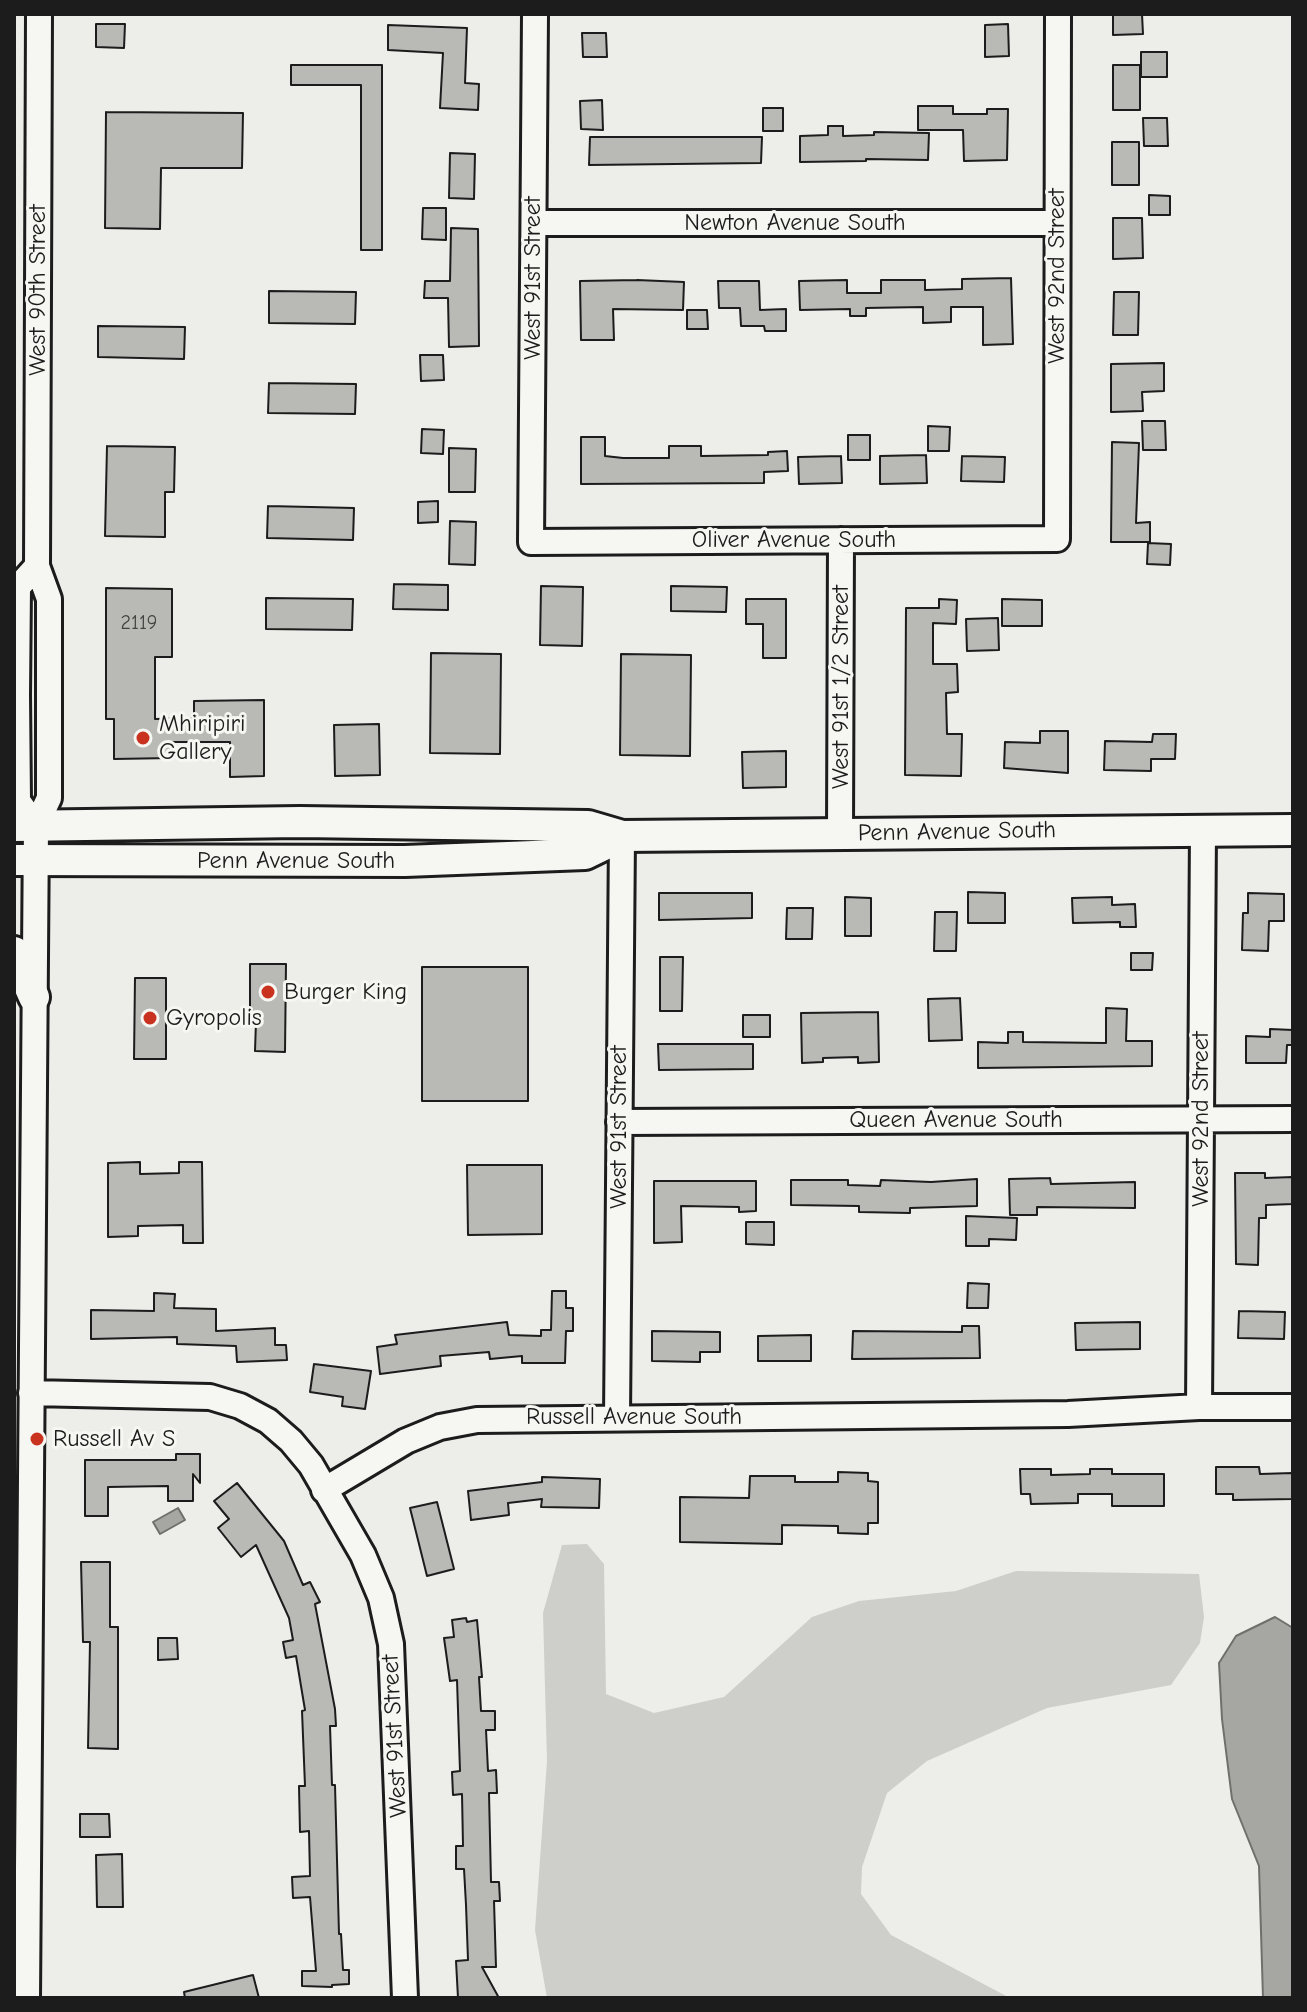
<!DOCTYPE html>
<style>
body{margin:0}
#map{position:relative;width:1307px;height:2012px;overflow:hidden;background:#edede9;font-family:"Comic Neue",sans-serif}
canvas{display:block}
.frame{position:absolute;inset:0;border:16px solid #1c1c1c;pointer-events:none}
</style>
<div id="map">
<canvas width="1307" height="2012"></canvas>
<div class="frame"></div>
</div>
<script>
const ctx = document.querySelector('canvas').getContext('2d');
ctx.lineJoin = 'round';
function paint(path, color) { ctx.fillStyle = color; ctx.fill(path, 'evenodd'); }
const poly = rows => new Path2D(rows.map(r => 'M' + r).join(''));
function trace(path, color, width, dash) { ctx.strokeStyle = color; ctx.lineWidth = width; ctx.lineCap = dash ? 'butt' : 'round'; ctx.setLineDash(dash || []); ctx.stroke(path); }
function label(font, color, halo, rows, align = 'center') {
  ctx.font = font + ' "Comic Neue",sans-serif'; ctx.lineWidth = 6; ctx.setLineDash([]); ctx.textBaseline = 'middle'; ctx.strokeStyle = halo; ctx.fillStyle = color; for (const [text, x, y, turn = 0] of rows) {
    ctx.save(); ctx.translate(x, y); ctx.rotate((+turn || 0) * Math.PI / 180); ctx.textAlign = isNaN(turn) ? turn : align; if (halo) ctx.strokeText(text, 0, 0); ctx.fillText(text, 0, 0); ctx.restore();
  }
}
paint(poly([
 [587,1544,604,1564,606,1694,654,1713,724,1697,812,1617,859,1601,956,1591,1016,1571,1199,1574,1204,1617,1200,1643,1171,1685,1047,1708,927,1761,887,1793,862,1867,861,1894,891,1935,1010,1998,547,1998,535,1930,547,1761,543,1613,562,1545]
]), '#cececb');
const water = poly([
 [178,1508,185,1520,160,1534,153,1522,178,1508],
 [1275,1617,1293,1628,1293,1998,1263,1998,1259,1866,1232,1799,1222,1719,1219,1663,1236,1636,1275,1617]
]);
paint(water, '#a6a6a3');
trace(water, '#6f6f6d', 2);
const building = poly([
 [1113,14,1142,14,1143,34,1113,35,1113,14],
 [96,24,125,24,124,48,96,47,96,24],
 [1008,24,1009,56,985,57,985,25,1008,24],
 [388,25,467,28,465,83,479,84,478,110,440,108,443,53,388,50,388,25],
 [582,33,606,33,607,57,583,57,582,33],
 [1141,52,1167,52,1167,77,1141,77,1141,52],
 [291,65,382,65,382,250,361,250,361,85,291,85,291,65],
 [1113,65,1140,65,1140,110,1113,110,1113,65],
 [602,100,603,130,581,129,580,101,602,100],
 [918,106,953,106,953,114,987,114,987,109,1008,109,1007,160,964,161,963,130,918,130,918,106],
 [763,108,783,108,783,131,763,131,763,108],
 [106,112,243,113,242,168,161,168,160,229,105,228,106,112],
 [1143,118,1167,118,1168,146,1144,146,1143,118],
 [828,126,843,126,843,136,874,135,874,132,929,133,928,160,866,159,866,161,800,162,800,136,828,135,828,126],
 [590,137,762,137,761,163,589,165,590,137],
 [1112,142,1139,142,1139,185,1112,185,1112,142],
 [450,153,475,154,474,199,449,198,450,153],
 [1149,195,1170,196,1170,215,1149,215,1149,195],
 [423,208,446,208,446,240,422,239,423,208],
 [1113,218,1142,218,1143,258,1113,259,1113,218],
 [451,228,478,229,479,346,449,347,448,298,424,298,425,281,450,281,451,228],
 [1011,278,1013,344,983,345,983,307,951,307,951,322,923,323,923,307,866,308,866,316,850,316,850,309,800,310,799,281,847,280,847,293,881,293,881,280,925,280,925,290,962,289,962,279,1011,278],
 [637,280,684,282,683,310,613,309,614,340,581,340,580,281,637,280],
 [718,281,759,281,760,310,786,309,786,331,765,331,764,326,741,326,740,308,719,308,718,281],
 [269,291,356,292,355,324,269,323,269,291],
 [1114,292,1139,292,1138,335,1113,335,1114,292],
 [687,310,707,310,708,329,687,329,687,310],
 [98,326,185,327,184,359,98,357,98,326],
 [420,355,443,355,444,380,421,381,420,355],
 [1164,363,1164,391,1142,392,1143,411,1111,412,1111,364,1164,363],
 [269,383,356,384,355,414,268,413,269,383],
 [1142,421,1165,421,1166,450,1143,450,1142,421],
 [928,426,950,427,949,451,928,451,928,426],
 [422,429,444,430,443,454,421,453,422,429],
 [848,435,870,435,870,460,848,460,848,435],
 [581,437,605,437,605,456,623,458,669,458,669,446,701,446,701,456,768,455,768,452,787,451,788,471,764,472,764,483,581,484,581,437],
 [1112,442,1139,443,1136,523,1150,522,1150,542,1111,542,1112,442],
 [107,446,175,447,174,492,165,492,165,537,105,536,107,446],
 [449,448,476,449,475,492,449,492,449,448],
 [926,455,927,483,880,484,880,456,926,455],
 [841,456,842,483,799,484,798,457,841,456],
 [962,456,1005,457,1004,482,961,481,962,456],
 [438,501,438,522,418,523,418,502,438,501],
 [268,506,354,508,353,540,267,538,268,506],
 [450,521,476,522,475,565,449,564,450,521],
 [1148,543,1171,544,1170,565,1147,564,1148,543],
 [394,584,448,585,448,610,393,609,394,584],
 [541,586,583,587,582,646,540,645,541,586],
 [671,586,727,587,726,612,671,611,671,586],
 [106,588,172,589,172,657,155,657,155,719,194,718,194,701,264,700,264,776,230,777,230,742,173,742,172,758,114,759,114,719,106,719,106,588],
 [266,598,353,599,352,630,266,629,266,598],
 [746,599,786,599,786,658,763,658,763,624,746,624,746,599],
 [939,599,957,600,956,624,933,623,933,664,957,664,958,692,946,693,947,734,962,734,961,776,905,775,906,608,939,608,939,599],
 [1002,599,1042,600,1042,626,1002,626,1002,599],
 [998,618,999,650,967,651,966,619,998,618],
 [431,653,501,654,500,754,430,753,431,653],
 [621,654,691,655,690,756,620,755,621,654],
 [379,724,380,775,335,776,334,725,379,724],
 [1040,731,1068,731,1068,773,1004,768,1005,742,1040,743,1040,731],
 [1153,734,1176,734,1175,759,1151,759,1151,771,1104,770,1105,741,1152,742,1153,734],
 [786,751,786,787,743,788,742,752,786,751],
 [968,892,1005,893,1005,923,968,923,968,892],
 [659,893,752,893,752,918,659,920,659,893],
 [1248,893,1284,894,1284,921,1269,921,1268,951,1242,950,1243,913,1248,913,1248,893],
 [845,897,871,898,871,936,845,936,845,897],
 [1112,897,1112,905,1135,904,1136,927,1120,927,1120,922,1073,923,1072,898,1112,897],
 [787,908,813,908,812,939,786,939,787,908],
 [935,912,957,912,956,951,934,951,935,912],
 [1131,953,1153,953,1152,970,1131,970,1131,953],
 [660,957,683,957,682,1011,660,1011,660,957],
 [250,964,286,964,285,1052,255,1051,256,1021,250,1021,250,964],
 [422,967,528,967,528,1101,422,1101,422,967],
 [135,978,166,978,166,1059,134,1059,135,978],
 [960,998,962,1040,929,1041,928,999,960,998],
 [1106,1008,1127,1009,1126,1041,1152,1041,1152,1066,978,1068,978,1042,1008,1043,1008,1032,1023,1032,1023,1042,1106,1043,1106,1008],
 [878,1012,879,1062,858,1063,858,1057,823,1058,823,1062,802,1063,801,1013,878,1012],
 [743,1015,770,1015,770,1037,743,1037,743,1015],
 [1270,1029,1293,1030,1293,1045,1287,1045,1286,1063,1246,1063,1246,1036,1270,1037,1270,1029],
 [658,1044,753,1044,753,1069,659,1070,658,1044],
 [140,1162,140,1174,179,1173,179,1162,202,1162,203,1243,183,1243,183,1225,138,1226,138,1236,108,1237,108,1163,140,1162],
 [467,1165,542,1165,542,1234,468,1235,467,1165],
 [1235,1173,1265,1173,1265,1178,1293,1177,1293,1204,1266,1205,1266,1218,1259,1218,1258,1265,1236,1264,1235,1173],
 [1050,1178,1051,1184,1135,1182,1135,1208,1037,1207,1037,1215,1010,1215,1009,1179,1050,1178],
 [977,1179,977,1206,910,1208,910,1213,859,1212,859,1206,791,1205,791,1180,848,1180,848,1185,880,1186,881,1180,931,1182,977,1179],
 [654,1181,756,1181,756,1211,739,1212,739,1207,681,1206,682,1242,654,1243,654,1181],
 [966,1216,1017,1218,1016,1240,989,1239,989,1246,966,1246,966,1216],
 [746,1222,774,1222,774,1245,746,1244,746,1222],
 [968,1283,989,1284,988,1308,967,1308,968,1283],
 [552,1291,566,1291,566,1308,573,1308,573,1331,566,1331,565,1363,522,1363,522,1356,490,1359,489,1352,440,1356,441,1366,380,1374,377,1347,397,1344,395,1335,507,1322,509,1335,541,1336,541,1330,551,1330,552,1291],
 [154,1293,175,1294,174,1308,216,1309,216,1331,275,1328,275,1345,286,1345,287,1360,237,1362,236,1346,177,1344,177,1337,91,1339,91,1310,154,1311,154,1293],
 [1239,1311,1285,1312,1284,1339,1238,1338,1239,1311],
 [1140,1322,1140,1349,1076,1350,1075,1323,1140,1322],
 [962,1326,979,1326,980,1358,852,1359,853,1331,962,1332,962,1326],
 [652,1331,720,1332,720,1352,700,1352,700,1362,652,1361,652,1331],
 [811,1335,811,1361,758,1361,758,1336,811,1335],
 [314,1364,371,1371,365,1409,342,1406,343,1397,310,1392,314,1364],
 [176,1454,200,1454,200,1483,193,1474,193,1501,168,1501,168,1486,108,1487,108,1516,85,1516,85,1460,176,1460,176,1454],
 [1216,1467,1259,1467,1260,1474,1293,1473,1293,1499,1233,1500,1233,1494,1216,1494,1216,1467],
 [1020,1469,1051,1469,1051,1475,1090,1474,1090,1469,1112,1469,1112,1474,1164,1474,1164,1506,1112,1506,1112,1494,1078,1494,1078,1503,1031,1504,1030,1494,1021,1494,1020,1469],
 [838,1472,868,1473,868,1481,878,1482,878,1523,868,1523,868,1534,838,1533,838,1526,782,1525,782,1544,680,1542,680,1497,749,1498,750,1476,795,1476,795,1482,838,1482,838,1472],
 [542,1477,600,1479,599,1508,541,1507,542,1499,508,1503,509,1515,471,1520,468,1491,542,1482,542,1477],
 [237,1483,284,1541,303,1585,310,1582,320,1602,315,1604,335,1709,336,1726,330,1726,332,1785,335,1785,339,1934,341,1934,343,1970,349,1970,349,1984,332,1985,332,1987,302,1986,302,1971,316,1971,310,1897,293,1898,292,1877,310,1876,309,1831,300,1832,299,1786,305,1786,302,1711,305,1710,296,1656,286,1658,283,1642,293,1640,289,1618,256,1545,241,1557,218,1528,229,1519,214,1501,237,1483],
 [437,1502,454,1569,427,1576,410,1508,437,1502],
 [81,1562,110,1562,110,1627,118,1627,118,1749,88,1748,90,1642,83,1642,81,1562],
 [466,1618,467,1622,477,1620,482,1677,479,1677,481,1711,495,1711,495,1730,486,1730,488,1771,496,1770,497,1793,489,1793,491,1882,499,1882,500,1901,494,1901,496,1967,482,1967,499,1998,458,1998,456,1961,468,1960,466,1905,464,1869,456,1869,456,1846,463,1846,462,1794,453,1795,452,1772,460,1771,457,1680,450,1681,444,1638,454,1637,452,1620,466,1618],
 [158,1638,177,1638,178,1659,158,1660,158,1638],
 [80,1814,109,1814,110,1837,80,1837,80,1814],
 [122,1854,123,1907,97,1907,96,1855,122,1854],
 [253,1975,259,1998,185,1998,184,1992,253,1975]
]);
paint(building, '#b9b9b6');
trace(building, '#1c1c1c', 2);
const minor = poly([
 [535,14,531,542,1057,539,1058,14],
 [534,223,1057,223],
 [36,826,18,801,17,695,18,587,37,566],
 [840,833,841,540],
 [619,1122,1293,1119],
 [31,1393,210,1397,240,1406,268,1421,291,1441,311,1465,363,1555,381,1598,391,1644,405,1998],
 [1199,1407,1203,830],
 [617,1418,622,836],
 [324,1490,406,1441,440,1427,477,1420,1068,1414,1199,1407,1293,1407],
 [27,1998,36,826,49,798,49,599,37,566,39,14]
]);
const major = poly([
 [14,826,300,822,588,826,622,836,1293,830],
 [14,860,405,861,585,854,622,836],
 [14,952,34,997]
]);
trace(minor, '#1c1c1c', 30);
trace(major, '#1c1c1c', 36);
trace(minor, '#f6f6f2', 24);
trace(major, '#f6f6f2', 30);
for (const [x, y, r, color] of [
 [143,738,8,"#c8321e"],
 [268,992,8,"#c8321e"],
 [150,1018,8,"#c8321e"],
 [37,1439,8,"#c8321e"]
]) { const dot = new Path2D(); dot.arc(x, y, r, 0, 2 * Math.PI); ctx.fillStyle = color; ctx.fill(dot); trace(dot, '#f6f6f2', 3); }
label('20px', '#434342', null, [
 ["2119",139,623]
]);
label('24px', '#1c1c1c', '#f6f6f2', [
 ["Newton Avenue South",795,223],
 ["West 92nd Street",1057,276,-90],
 ["West 91st Street",533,278,-90],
 ["West 90th Street",38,290,-90],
 ["Oliver Avenue South",794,540],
 ["West 91st 1/2 Street",841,687,-90],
 ["Penn Avenue South",957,832,-1],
 ["Penn Avenue South",296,861],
 ["West 92nd Street",1201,1119,-90],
 ["Queen Avenue South",956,1120],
 ["West 91st Street",619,1127,-90],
 ["Russell Avenue South",634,1417],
 ["West 91st Street",395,1736,-93]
]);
label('24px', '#1c1c1c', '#f6f6f2', [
 ["Mhiripiri",159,724],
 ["Gallery",159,752],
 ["Burger King",284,992],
 ["Gyropolis",166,1018],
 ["Russell Av S",53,1439]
], 'left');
</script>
